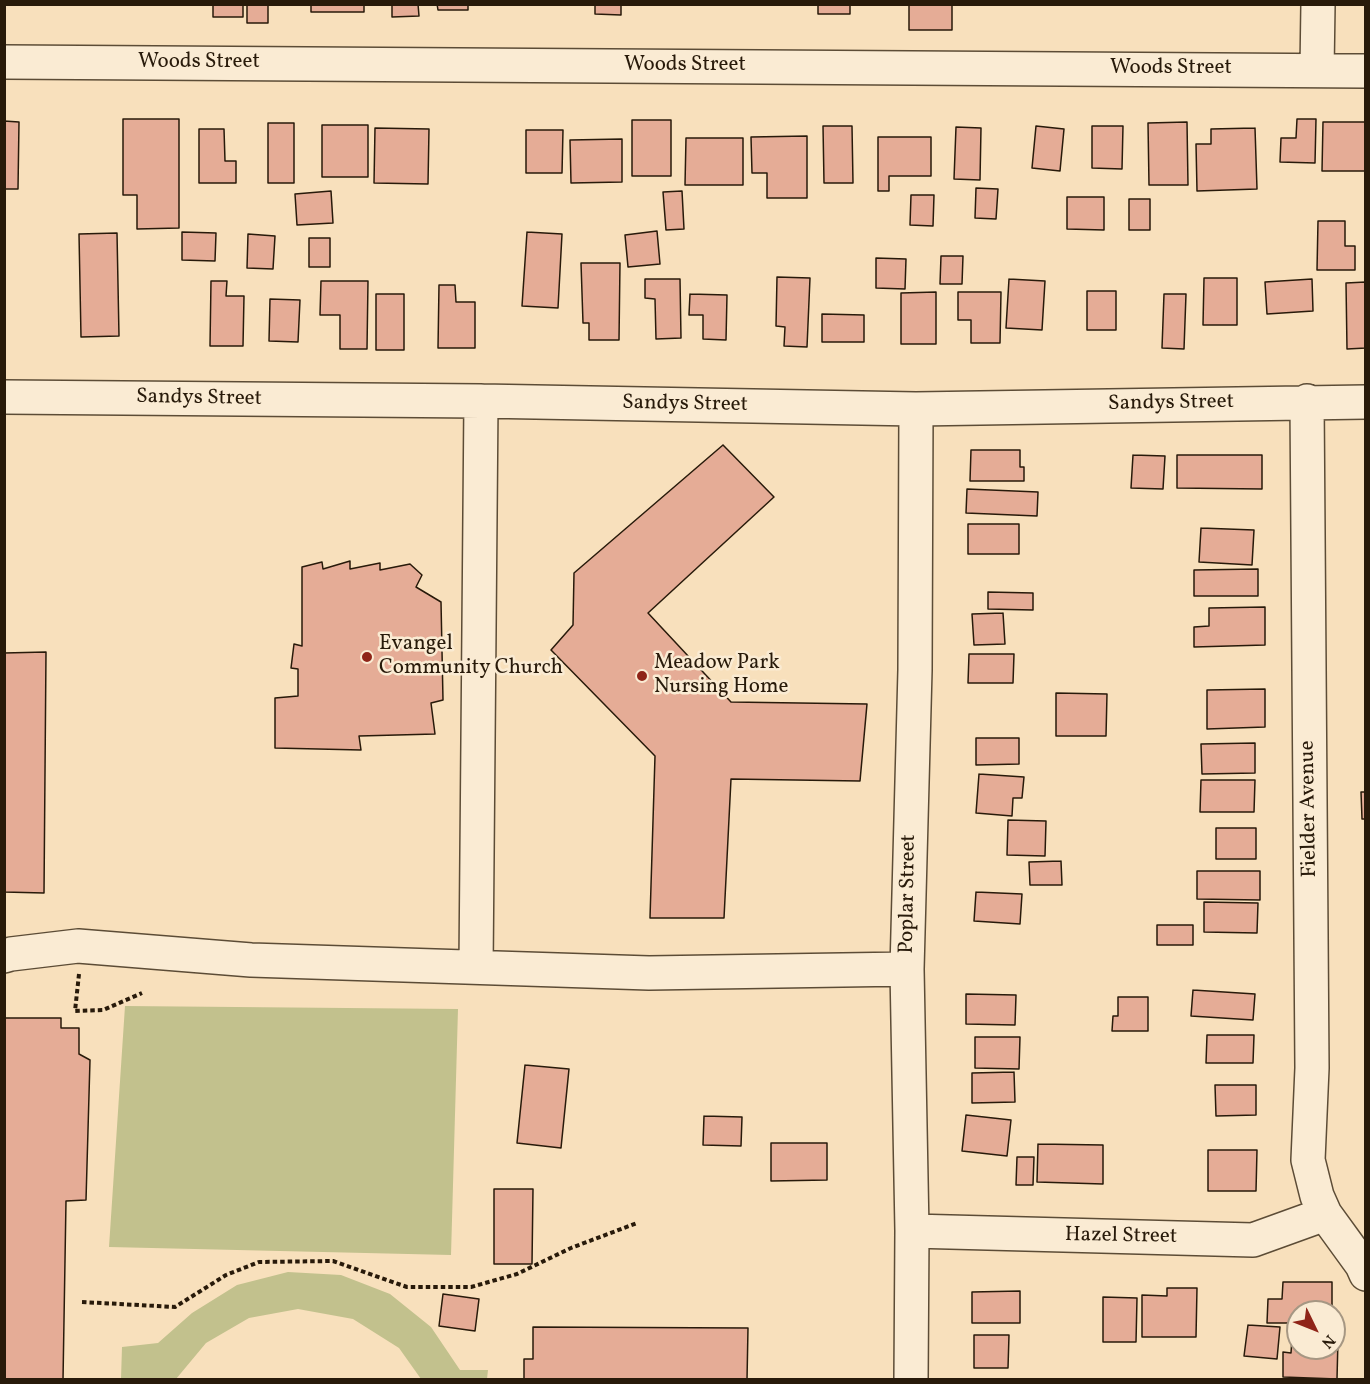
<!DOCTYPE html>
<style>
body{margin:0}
#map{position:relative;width:1370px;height:1384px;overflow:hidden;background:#f8e0bc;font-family:Vollkorn,serif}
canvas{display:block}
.frame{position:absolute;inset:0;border:6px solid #281a0a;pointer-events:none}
.north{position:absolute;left:1286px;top:1300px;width:60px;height:60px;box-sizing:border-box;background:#faebd3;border:2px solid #a69783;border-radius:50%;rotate:133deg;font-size:16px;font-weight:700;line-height:24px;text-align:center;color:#281a0a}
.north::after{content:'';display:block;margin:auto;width:21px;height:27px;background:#8f2418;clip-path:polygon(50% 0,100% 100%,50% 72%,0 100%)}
</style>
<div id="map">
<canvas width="1370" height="1384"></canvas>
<div class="frame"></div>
<div class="north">N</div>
</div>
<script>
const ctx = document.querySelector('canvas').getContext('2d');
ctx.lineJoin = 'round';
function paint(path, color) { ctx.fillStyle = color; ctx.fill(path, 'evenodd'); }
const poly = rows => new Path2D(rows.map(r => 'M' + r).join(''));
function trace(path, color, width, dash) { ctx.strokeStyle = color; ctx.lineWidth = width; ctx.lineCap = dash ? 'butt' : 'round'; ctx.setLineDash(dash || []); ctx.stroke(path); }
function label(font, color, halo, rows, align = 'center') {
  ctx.font = font + ' Vollkorn,serif'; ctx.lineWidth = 5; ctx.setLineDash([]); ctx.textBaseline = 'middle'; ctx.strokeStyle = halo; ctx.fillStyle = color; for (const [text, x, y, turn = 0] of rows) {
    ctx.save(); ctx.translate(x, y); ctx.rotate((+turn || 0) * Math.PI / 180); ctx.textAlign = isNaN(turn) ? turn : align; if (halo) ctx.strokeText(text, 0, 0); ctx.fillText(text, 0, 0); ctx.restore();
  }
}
paint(poly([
 [125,1006,458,1009,451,1255,109,1247],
 [288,1272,341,1275,390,1294,431,1327,460,1370,488,1370,487,1379,421,1379,399,1348,353,1319,298,1309,249,1318,206,1343,176,1379,121,1379,122,1347,158,1343,192,1313,237,1285]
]), '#c2c18d');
const building = poly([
 [213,4,243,4,243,17,213,17,213,4],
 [247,4,268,4,268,23,247,23,247,4],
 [311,4,364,4,364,12,311,12,311,4],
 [392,4,418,4,419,16,392,17,392,4],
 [437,4,468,4,468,10,438,10,437,4],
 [595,4,621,4,621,15,595,14,595,4],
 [818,4,850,4,850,14,818,14,818,4],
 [909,4,952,4,952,30,909,30,909,4],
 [123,119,179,119,179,228,137,229,137,195,123,195,123,119],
 [1297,119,1316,119,1315,163,1280,162,1281,138,1296,138,1297,119],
 [632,120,671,120,671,176,632,176,632,120],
 [4,121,19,122,18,189,4,189,4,121],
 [1187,122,1188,185,1149,185,1148,123,1187,122],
 [1323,122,1366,122,1366,171,1322,171,1323,122],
 [268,123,294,123,294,183,268,183,268,123],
 [322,125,368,125,368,177,322,177,322,125],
 [823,126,852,126,853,183,824,183,823,126],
 [1036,126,1064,129,1060,171,1032,168,1036,126],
 [1092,126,1123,126,1122,169,1092,168,1092,126],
 [956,127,981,128,980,180,954,179,956,127],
 [375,128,429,129,428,184,374,183,375,128],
 [1255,128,1257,189,1197,191,1196,144,1211,144,1211,129,1255,128],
 [199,129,224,129,225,161,236,161,236,183,199,183,199,129],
 [526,130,563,130,562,173,526,173,526,130],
 [807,136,807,198,767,198,767,173,752,173,751,137,807,136],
 [878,137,931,137,931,176,889,176,889,191,878,191,878,137],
 [686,138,743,138,743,185,685,185,686,138],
 [622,139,622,182,571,183,570,140,622,139],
 [976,188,998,189,996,219,975,218,976,188],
 [331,191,333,223,297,225,295,194,331,191],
 [682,191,684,229,666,230,663,192,682,191],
 [911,195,934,195,933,226,910,225,911,195],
 [1067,197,1104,197,1104,230,1067,229,1067,197],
 [1129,199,1150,199,1150,230,1129,230,1129,199],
 [1318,221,1345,221,1345,246,1355,246,1355,270,1317,270,1318,221],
 [657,231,660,264,628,267,625,235,657,231],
 [182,232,216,233,215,261,182,260,182,232],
 [527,232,562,234,558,308,522,306,527,232],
 [117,233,119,336,81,337,79,234,117,233],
 [248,234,275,236,273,269,247,268,248,234],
 [309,238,330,238,330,267,309,267,309,238],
 [941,256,963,256,962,284,940,284,941,256],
 [876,258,906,259,905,289,876,288,876,258],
 [581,263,620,263,619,340,589,340,589,323,583,323,581,263],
 [777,277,810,278,807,347,784,346,785,327,776,326,777,277],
 [1204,278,1237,278,1237,325,1203,325,1204,278],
 [645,279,680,279,681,338,656,339,655,299,645,298,645,279],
 [1009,279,1045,281,1042,330,1006,328,1009,279],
 [1312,279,1313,311,1267,314,1265,282,1312,279],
 [211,281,227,281,226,296,244,296,243,346,210,346,211,281],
 [321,281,368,281,367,349,340,349,340,315,320,315,321,281],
 [1366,282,1366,348,1347,349,1346,283,1366,282],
 [439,285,455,285,456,302,475,302,475,348,438,348,439,285],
 [1087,291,1116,291,1116,330,1087,330,1087,291],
 [936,292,936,344,901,344,901,293,936,292],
 [958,292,1001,292,1000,343,971,343,971,320,958,320,958,292],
 [376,294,404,294,404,350,376,350,376,294],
 [690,294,727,295,726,340,703,339,703,315,689,315,690,294],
 [1164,294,1186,294,1184,349,1162,348,1164,294],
 [270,299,300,300,298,342,269,341,270,299],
 [822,314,864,315,864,342,822,342,822,314],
 [723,445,774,497,648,613,731,702,867,704,860,781,731,779,724,918,650,918,655,756,551,650,573,625,574,573,723,445],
 [971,450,1020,450,1020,467,1024,467,1024,481,970,481,971,450],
 [1133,455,1165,456,1163,489,1131,488,1133,455],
 [1177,455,1262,455,1262,489,1177,488,1177,455],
 [967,489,1038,492,1037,516,966,513,967,489],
 [968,524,1019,524,1019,554,968,554,968,524],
 [1201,528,1254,530,1252,565,1199,562,1201,528],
 [350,561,350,569,380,563,380,570,410,564,422,575,416,587,441,602,443,700,431,703,435,734,359,736,361,750,275,748,275,698,298,696,298,669,291,668,294,644,302,646,302,567,322,562,323,569,350,561],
 [1258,569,1258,596,1194,596,1194,570,1258,569],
 [988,592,1033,593,1033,610,988,609,988,592],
 [1265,607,1265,645,1194,647,1194,627,1209,626,1209,608,1265,607],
 [1003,613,1005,644,974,645,972,614,1003,613],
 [46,652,44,893,4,892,4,653,46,652],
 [969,654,1014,654,1013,683,968,683,969,654],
 [1265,689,1265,727,1207,729,1207,690,1265,689],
 [1056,693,1107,694,1106,736,1056,736,1056,693],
 [976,738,1019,738,1019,764,976,765,976,738],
 [1255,743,1255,773,1202,774,1201,744,1255,743],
 [979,774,1024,777,1022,798,1013,798,1012,816,976,813,979,774],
 [1201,780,1255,780,1254,812,1200,812,1201,780],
 [1361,792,1366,792,1366,819,1362,819,1361,792],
 [1008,820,1046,821,1045,856,1007,855,1008,820],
 [1216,828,1256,828,1256,859,1216,859,1216,828],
 [1061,861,1062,885,1030,885,1029,862,1061,861],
 [1197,871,1260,871,1260,900,1197,899,1197,871],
 [976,892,1022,894,1020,924,974,921,976,892],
 [1204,902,1258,903,1257,933,1204,932,1204,902],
 [1157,925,1193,925,1193,945,1157,945,1157,925],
 [1193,990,1255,994,1253,1020,1191,1016,1193,990],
 [966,994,1016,995,1015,1025,966,1024,966,994],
 [1118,997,1148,997,1148,1031,1112,1031,1113,1016,1118,1016,1118,997],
 [4,1018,61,1018,61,1028,79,1028,79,1054,90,1060,86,1200,66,1201,63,1380,4,1380,4,1018],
 [1207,1035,1254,1035,1253,1063,1206,1063,1207,1035],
 [975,1037,1020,1037,1019,1069,975,1068,975,1037],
 [525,1065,569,1069,561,1148,517,1143,525,1065],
 [1014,1072,1015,1102,972,1103,972,1073,1014,1072],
 [1215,1085,1256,1085,1256,1115,1216,1116,1215,1085],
 [966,1115,1011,1120,1007,1156,962,1151,966,1115],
 [704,1116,742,1117,741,1146,703,1145,704,1116],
 [771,1143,827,1143,827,1180,771,1181,771,1143],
 [1038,1144,1103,1145,1103,1184,1037,1182,1038,1144],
 [1208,1150,1257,1150,1256,1191,1208,1191,1208,1150],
 [1017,1157,1034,1157,1033,1185,1016,1185,1017,1157],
 [494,1189,533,1189,532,1264,494,1264,494,1189],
 [1283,1282,1332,1282,1332,1312,1298,1312,1298,1323,1267,1323,1268,1299,1282,1299,1283,1282],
 [1167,1288,1197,1288,1196,1337,1142,1337,1142,1295,1167,1296,1167,1288],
 [1020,1291,1020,1323,972,1323,972,1292,1020,1291],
 [443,1294,479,1299,475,1331,439,1326,443,1294],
 [1103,1297,1137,1298,1136,1342,1103,1342,1103,1297],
 [1248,1325,1280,1327,1277,1359,1244,1356,1248,1325],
 [533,1327,748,1328,747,1380,524,1380,524,1359,533,1359,533,1327],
 [974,1335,1009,1335,1008,1368,974,1368,974,1335],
 [1292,1338,1298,1338,1298,1348,1334,1348,1334,1339,1338,1339,1337,1379,1283,1377,1283,1352,1291,1353,1292,1338]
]);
paint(building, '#e5ac96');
trace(building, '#281a0a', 1.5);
const minor = poly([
 [4,62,1366,71],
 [1317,70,1318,4],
 [4,397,481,401,916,409,1366,402],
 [1307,401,1312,1068,1308,1160,1317,1196,1325,1214,1362,1265,1366,1274],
 [4,956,11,954,78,946,251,960,649,973,907,969],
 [476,967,481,401],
 [912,1231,1253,1240,1325,1214],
 [911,1380,912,1231,907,969,915,670,916,409]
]);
trace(minor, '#5c4c36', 36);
trace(poly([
 [79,974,75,1011,103,1010,142,993],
 [82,1302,175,1307,226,1275,259,1262,333,1261,407,1287,471,1287,517,1274,571,1248,637,1223]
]), '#281a0a', 4, [4.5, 3]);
trace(minor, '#faebd3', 33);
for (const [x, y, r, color] of [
 [367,657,6,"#8f2418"],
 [642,676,6,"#8f2418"]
]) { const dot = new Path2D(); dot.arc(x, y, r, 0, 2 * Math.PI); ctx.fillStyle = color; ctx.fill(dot); trace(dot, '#faebd3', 2); }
label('21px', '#281a0a', '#faebd3', [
 ["Woods Street",199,63],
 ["Woods Street",685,66],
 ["Woods Street",1171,69],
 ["Sandys Street",199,399,1],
 ["Sandys Street",1171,404,-1],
 ["Sandys Street",685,405,1],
 ["Fielder Avenue",1310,809,-91],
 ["Poplar Street",909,894,-89],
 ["Hazel Street",1121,1237,1]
]);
label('21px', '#281a0a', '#faebd3', [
 ["Evangel",379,645],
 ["Community Church",379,669],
 ["Meadow Park",654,664],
 ["Nursing Home",654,688]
], 'left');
</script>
